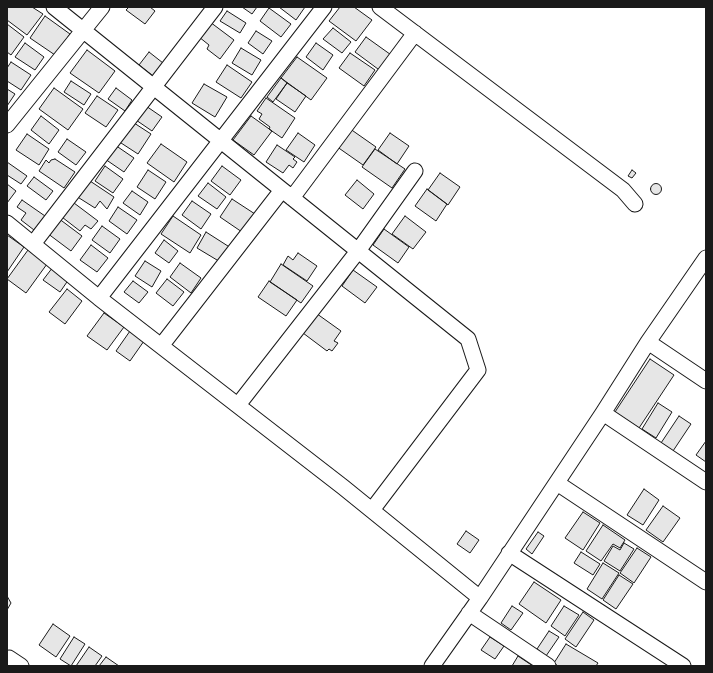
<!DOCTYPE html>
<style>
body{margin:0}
#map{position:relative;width:713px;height:673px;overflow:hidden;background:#fff;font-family:Lato,sans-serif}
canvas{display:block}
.frame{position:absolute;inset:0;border:8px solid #1a1a1a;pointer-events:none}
</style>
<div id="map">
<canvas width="713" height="673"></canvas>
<div class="frame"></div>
</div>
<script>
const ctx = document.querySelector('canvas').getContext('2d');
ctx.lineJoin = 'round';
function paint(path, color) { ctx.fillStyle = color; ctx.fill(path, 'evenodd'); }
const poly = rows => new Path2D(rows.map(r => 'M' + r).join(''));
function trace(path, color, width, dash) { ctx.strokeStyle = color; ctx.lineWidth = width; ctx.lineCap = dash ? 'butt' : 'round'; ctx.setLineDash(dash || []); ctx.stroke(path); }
const building = poly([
 [7,7,32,7,43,14,27,35,7,20,7,7],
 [129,7,150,7,155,11,145,24,126,10,129,7],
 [242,7,257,7,252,14,242,7],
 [279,7,305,7,296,20,279,7],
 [340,7,354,7,372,20,356,41,329,21,340,7],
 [269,8,291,24,281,37,260,21,269,8],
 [227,11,246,23,240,33,220,21,227,11],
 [45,16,70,34,55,55,30,38,45,16],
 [210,22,234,40,220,59,207,49,209,45,199,37,210,22],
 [7,24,24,37,11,55,7,52,7,24],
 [333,28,351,42,342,53,323,39,333,28],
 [256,31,272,41,263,54,248,43,256,31],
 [366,37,394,57,382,72,355,52,366,37],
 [25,43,44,57,35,70,15,57,25,43],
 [316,43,333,55,323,70,306,57,316,43],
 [241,48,261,60,252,75,232,63,241,48],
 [87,50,115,71,99,93,70,73,87,50],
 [149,52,163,63,153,76,139,65,149,52],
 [350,53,375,70,364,86,339,68,350,53],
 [297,57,327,78,311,100,281,78,297,57],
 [11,62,31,75,21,90,7,81,7,68,11,62],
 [227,65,252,82,241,98,216,82,227,65],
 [281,78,287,83,273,102,267,97,281,78],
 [71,81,91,94,84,105,64,92,71,81],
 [287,83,306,96,295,112,276,99,287,83],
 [204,84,227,97,215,117,192,103,204,84],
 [54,88,83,109,68,130,39,109,54,88],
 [116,88,132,100,125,111,108,99,116,88],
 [7,89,15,94,7,106,7,89],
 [97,96,118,110,106,127,85,113,97,96],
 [266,98,295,118,282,138,269,129,270,127,259,119,262,114,257,111,266,98],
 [146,106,162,117,152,131,136,120,146,106],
 [41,116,59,130,49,144,31,130,41,116],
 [251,116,272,131,254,155,233,140,251,116],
 [131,121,151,134,138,154,118,141,131,121],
 [346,126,376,147,363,165,333,144,346,126],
 [298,133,315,145,304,162,286,150,298,133],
 [390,133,409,146,397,164,378,150,390,133],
 [27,134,49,149,39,165,16,150,27,134],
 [67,139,86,152,76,165,58,152,67,139],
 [161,144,187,162,174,182,147,163,161,144],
 [115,145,134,158,124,172,105,159,115,145],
 [277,145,295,157,293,159,297,162,293,168,289,165,283,173,266,162,277,145],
 [375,149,405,169,392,188,362,167,375,149],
 [55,159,75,172,64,188,39,171,46,160,49,163,51,160,55,159],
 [7,162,27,176,21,184,7,175,7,162],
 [105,166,123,179,113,193,95,181,105,166],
 [222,166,241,180,230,195,211,181,222,166],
 [148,170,166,182,155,199,137,187,148,170],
 [632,170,636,173,632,178,628,176,632,170],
 [440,173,460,187,448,205,428,190,440,173],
 [34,177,53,191,46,200,27,186,34,177],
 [87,179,114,197,107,209,100,201,95,208,76,196,87,179],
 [357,180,374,194,363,209,345,195,357,180],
 [208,183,226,197,217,209,198,196,208,183],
 '650.5 189a5.5 5.5 0 1 1 11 0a5.5 5.5 0 1 1-11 0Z',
 [7,184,16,191,7,203,7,184],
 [427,189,447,204,436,221,415,206,427,189],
 [132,191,148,202,140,215,123,203,132,191],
 [232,199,255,214,242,232,220,217,232,199],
 [22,200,45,216,34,230,21,220,26,213,17,207,22,200],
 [70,200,98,221,91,229,85,225,80,231,58,214,70,200],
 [192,201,211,214,201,229,182,215,192,201],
 [118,207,137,220,127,234,109,221,118,207],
 [173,216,201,235,190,253,161,234,173,216],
 [405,216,426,232,413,249,392,234,405,216],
 [58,218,82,236,71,251,47,233,58,218],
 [102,226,120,239,110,253,92,240,102,226],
 [384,229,409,247,398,263,373,245,384,229],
 [206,232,231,248,222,263,197,248,206,232],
 [7,235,24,247,7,272,7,235],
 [164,240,178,251,169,263,155,253,164,240],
 [91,245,108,258,97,272,80,260,91,245],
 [28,250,47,264,26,293,7,279,28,250],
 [298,253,317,266,307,281,283,265,288,256,293,260,298,253],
 [145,261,161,271,152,287,135,276,145,261],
 [180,263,201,278,191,293,170,277,180,263],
 [281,264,313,286,301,303,270,282,281,264],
 [53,267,69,279,60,292,43,280,53,267],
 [353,270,377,287,365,303,342,286,353,270],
 [167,279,184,292,173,306,156,293,167,279],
 [133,281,148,292,139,303,124,292,133,281],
 [269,281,297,300,286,316,258,297,269,281],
 [67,289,82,301,65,324,49,312,67,289],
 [313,311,341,331,334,341,338,343,332,351,329,349,327,351,299,330,313,311],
 [104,313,124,327,107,350,87,336,104,313],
 [130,331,144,341,130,361,116,351,130,331],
 [650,359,674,375,639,428,615,412,650,359],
 [658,403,672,412,656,438,642,429,658,403],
 [679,416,691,424,673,451,661,443,679,416],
 [706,441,706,462,696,455,706,441],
 [644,489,659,500,643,525,627,515,644,489],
 [663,506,680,518,663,542,646,530,663,506],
 [583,512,600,523,583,550,565,538,583,512],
 [603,525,625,540,620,548,613,544,601,561,586,551,603,525],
 [466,531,479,540,470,553,457,544,466,531],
 [538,532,544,536,532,554,526,549,538,532],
 [624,543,634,549,620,571,604,561,613,546,620,550,624,543],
 [637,548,651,557,634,583,620,573,637,548],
 [581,552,600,564,593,575,574,563,581,552],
 [603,563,619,573,602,599,587,589,603,563],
 [619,575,633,584,616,609,603,600,619,575],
 [534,582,561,600,546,623,519,604,534,582],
 [7,596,11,603,7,610,7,596],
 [512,606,523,613,511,630,501,623,512,606],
 [564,606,579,615,565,636,551,626,564,606],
 [583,612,594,620,576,647,565,639,583,612],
 [53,624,70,636,56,657,39,645,53,624],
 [549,631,559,637,546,656,537,649,549,631],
 [74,637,85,644,71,666,60,659,74,637],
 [490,637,504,646,495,659,481,650,490,637],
 [566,644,598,663,596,666,558,666,554,663,566,644],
 [89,647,102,656,95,666,76,666,89,647],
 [518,656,533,666,512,666,518,656],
 [106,657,119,666,99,666,106,657]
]);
paint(building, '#e6e6e6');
trace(building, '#1a1a1a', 1);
const street = poly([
 [54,7,468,339,478,370,372,510],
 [380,7,623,190,635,204],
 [7,125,102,7],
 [292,198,415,33],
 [7,223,99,298,343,487,480,598],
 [33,244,215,7],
 [99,298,324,7],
 [648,342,706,381],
 [161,346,282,190],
 [238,405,358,251,415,171],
 [603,413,706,482],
 [557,483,706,582],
 [509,553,683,666],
 [469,613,548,666],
 [7,661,9,658,21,666],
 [432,666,480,598,603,413,648,342,706,258]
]);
trace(street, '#1a1a1a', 17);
trace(street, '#fff', 15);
</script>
